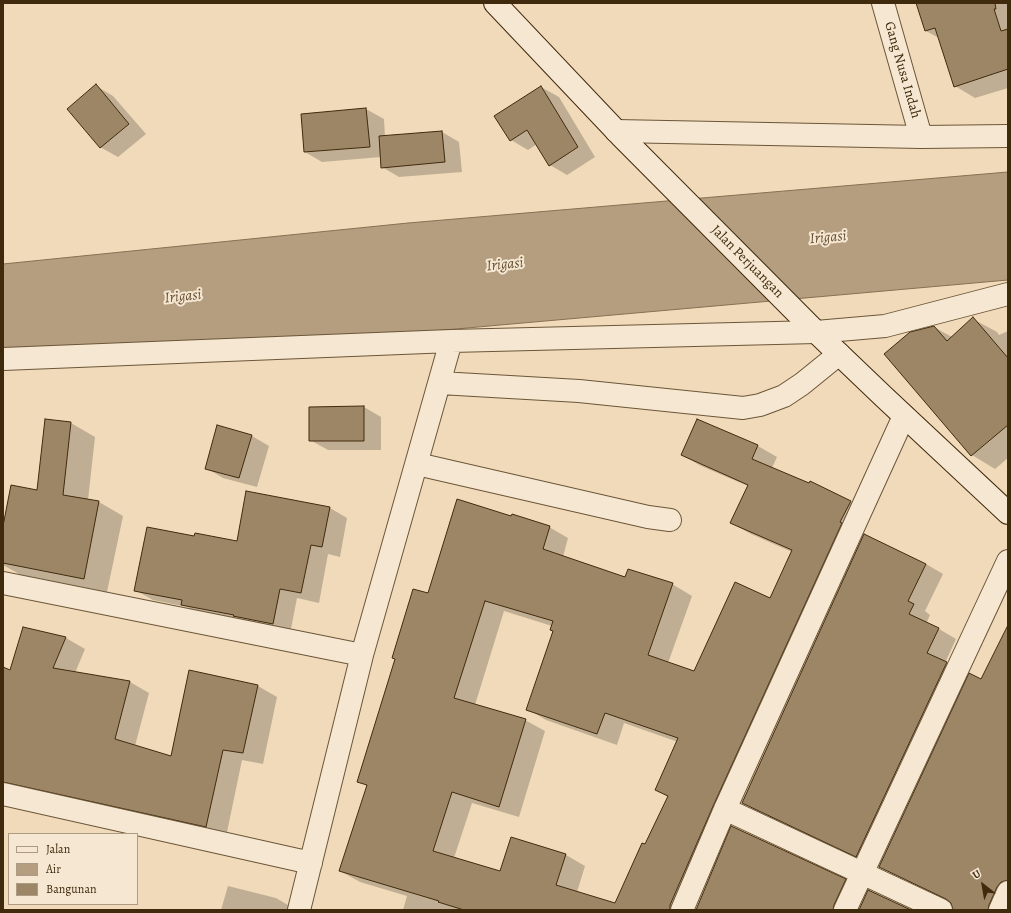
<!DOCTYPE html>
<style>
body{margin:0}
#map{position:relative;width:1011px;height:913px;overflow:hidden;background:#f0dab9;font-family:Alegreya,serif}
canvas{display:block}
.frame{position:absolute;inset:0;border:4px solid #402a0d;pointer-events:none}
.legend{position:absolute;left:8px;top:833px;width:130px;height:72px;box-sizing:border-box;background:#f5e7d2;border:1px solid #ad9b83;margin:0;padding:5px 7px;list-style:none;font-size:12px;color:#402a0d}
.legend li{display:flex;align-items:center;gap:8px;height:20px}
.legend b{width:20px;border:1px solid #ad9b83}
.north{position:absolute;left:963px;top:865px;width:40px;height:40px;-webkit-text-stroke:3px #f5e7d2;paint-order:stroke;rotate:329deg;font-size:11px;font-weight:700;line-height:16px;text-align:center;color:#402a0d}
.north::after{content:'';display:block;margin:auto;width:14px;height:18px;background:#402a0d;clip-path:polygon(50% 0,100% 100%,50% 72%,0 100%)}
</style>
<div id="map">
<canvas width="1011" height="913"></canvas>
<div class="frame"></div>
<ul class="legend">
<li><b style="height:5px;background:#f5e7d2"></b>Jalan</li>
<li><b style="height:11px;background:#b49e7f"></b>Air</li>
<li><b style="height:11px;background:#9c8666"></b>Bangunan</li>
</ul>
<div class="north">U</div>
</div>
<script>
const ctx = document.querySelector('canvas').getContext('2d');
ctx.lineJoin = 'round';
function paint(path, color) { ctx.fillStyle = color; ctx.fill(path, 'evenodd'); }
const poly = rows => new Path2D(rows.map(r => 'M' + r).join(''));
function trace(path, color, width, dash) { ctx.strokeStyle = color; ctx.lineWidth = width; ctx.lineCap = dash ? 'butt' : 'round'; ctx.setLineDash(dash || []); ctx.stroke(path); }
function label(font, color, halo, rows, align = 'center') {
  ctx.font = font + ' Alegreya,serif'; ctx.lineWidth = 4; ctx.setLineDash([]); ctx.textBaseline = 'middle'; ctx.strokeStyle = halo; ctx.fillStyle = color; for (const [text, x, y, turn = 0] of rows) {
    ctx.save(); ctx.translate(x, y); ctx.rotate((+turn || 0) * Math.PI / 180); ctx.textAlign = isNaN(turn) ? turn : align; if (halo) ctx.strokeText(text, 0, 0); ctx.fillText(text, 0, 0); ctx.restore();
  }
}
const water = poly([
 [1008,172,1008,280,489,326,49,366,3,366,3,264,408,223,1008,172]
]);
paint(water, '#b49e7f');
trace(water, '#867051', 1);
paint(poly([
 [917,3,1008,3,1008,88,975,98,955,86,939,38,926,31],
 [96,86,113,96,146,134,118,157,100,147],
 [541,87,559,97,595,157,567,175,550,165,537,144,528,150,511,140],
 [366,109,384,119,385,137,442,132,459,142,462,172,399,177,382,167,381,157,322,162,305,152,302,115],
 [973,319,997,332,999,335,1008,331,1008,458,995,469,972,455,886,354,934,327,952,337],
 [364,407,381,417,381,450,328,450,310,440],
 [697,420,758,446,777,457,772,468,850,502,869,513,733,815,692,910,403,910,407,896,360,882,340,871,367,786,358,781,429,595,512,517,549,527,568,538,563,557,626,578,672,584,692,596,668,663,695,672,771,599,792,552,751,534,731,523,748,486,701,466,682,455],
 [504,611,552,626,554,631,527,709,546,720,617,745,624,723,678,742,656,790,668,797,646,846,616,905,577,892,585,866,566,855,501,872,454,858,472,803,519,817,545,731,525,720,475,705],
 [71,423,95,437,88,500,99,502,123,516,107,592,21,575,3,565,3,531,38,491],
 [252,436,269,446,257,487,223,478,206,468],
 [247,492,330,508,347,518,340,557,328,554,319,603,297,598,290,634,199,614,187,607,153,600,135,590,195,537,237,543],
 [926,564,943,574,925,611,930,615,926,624,939,629,956,639,945,663,964,673,874,866,760,813,743,803],
 [24,628,66,638,85,649,75,673,130,682,149,693,135,746,171,757,190,672,258,686,277,697,263,764,242,760,226,837,3,796,3,668,11,671],
 [1008,629,1008,910,954,910,952,903,899,877,880,867,982,680],
 [845,880,864,891,855,910,697,910],
 [228,886,276,898,293,908,293,910,221,910]
]), '#0003');
const building = poly([
 [916,3,995,3,996,9,994,9,1001,31,1008,29,1008,69,954,87,935,28,925,31,916,3],
 [96,84,129,124,100,148,67,109,96,84],
 [541,86,578,147,549,166,527,130,510,141,494,116,541,86],
 [366,108,370,147,304,152,301,114,366,108],
 [442,131,445,162,381,168,379,136,442,131],
 [973,317,1008,358,1008,425,971,456,884,354,910,332,934,326,947,341,973,317],
 [364,406,364,441,309,441,309,407,364,406],
 [45,419,71,422,63,495,99,501,84,579,3,563,3,526,11,485,37,490,45,419],
 [697,419,758,445,752,459,809,483,810,481,851,501,840,522,842,523,714,804,670,905,670,910,464,910,438,902,439,901,339,871,367,785,357,782,395,659,392,658,413,589,428,593,457,499,511,516,512,514,550,526,543,549,625,577,628,569,673,583,648,655,694,671,735,582,770,598,792,550,730,523,748,485,681,455,697,419],
 [485,601,553,621,550,630,553,631,526,710,597,734,605,713,678,738,655,790,668,796,645,844,642,843,615,903,556,885,566,854,511,837,500,871,433,851,452,792,499,807,526,719,454,698,485,601],
 [217,425,252,435,239,478,205,469,217,425],
 [246,491,330,507,322,547,311,545,301,593,280,589,273,624,233,616,234,615,181,605,182,600,134,591,147,527,194,536,195,533,237,541,246,491],
 [864,534,926,564,908,601,914,604,909,614,939,628,927,653,947,662,856,857,742,803,864,534],
 [1008,625,1008,880,1001,882,997,887,989,905,988,910,953,910,951,903,946,899,879,867,969,673,981,679,1008,625],
 [23,627,66,637,53,668,130,681,115,739,171,756,189,670,258,685,243,753,223,750,206,827,3,782,3,667,10,670,23,627],
 [731,826,846,879,834,905,833,910,696,910,731,826],
 [868,890,911,910,859,910,868,890]
]);
paint(building, '#9c8666');
trace(building, '#402a0d', 1);
const street = poly([
 [883,3,921,137],
 [616,131,921,137,1008,136],
 [3,359,451,341,816,332,885,326,1008,294],
 [440,383,579,391,743,408,760,405,784,396,802,384,839,354],
 [417,464,648,517,670,520],
 [3,583,362,655],
 [3,794,311,863],
 [725,809,941,910],
 [299,910,362,655,451,341],
 [682,910,725,809,904,416],
 [845,910,1008,561],
 [1000,910,1008,892]
]);
const secondary = poly([
 [495,3,621,136,816,332,884,397,1008,513]
]);
trace(street, '#6c5638', 24);
trace(secondary, '#402a0d', 24);
trace(street, '#f5e7d2', 22);
trace(secondary, '#f5e7d2', 22);
label('14px', '#402a0d', '#f5e7d2', [
 ["Gang Nusa Indah",902,70,74],
 ["Jalan Perjuangan",747,262,45]
]);
label('italic 15px', '#634d2f', '#f5e7d2', [
 ["Irigasi",828,238,-5],
 ["Irigasi",505,265,-6],
 ["Irigasi",183,297,-6]
]);
</script>
